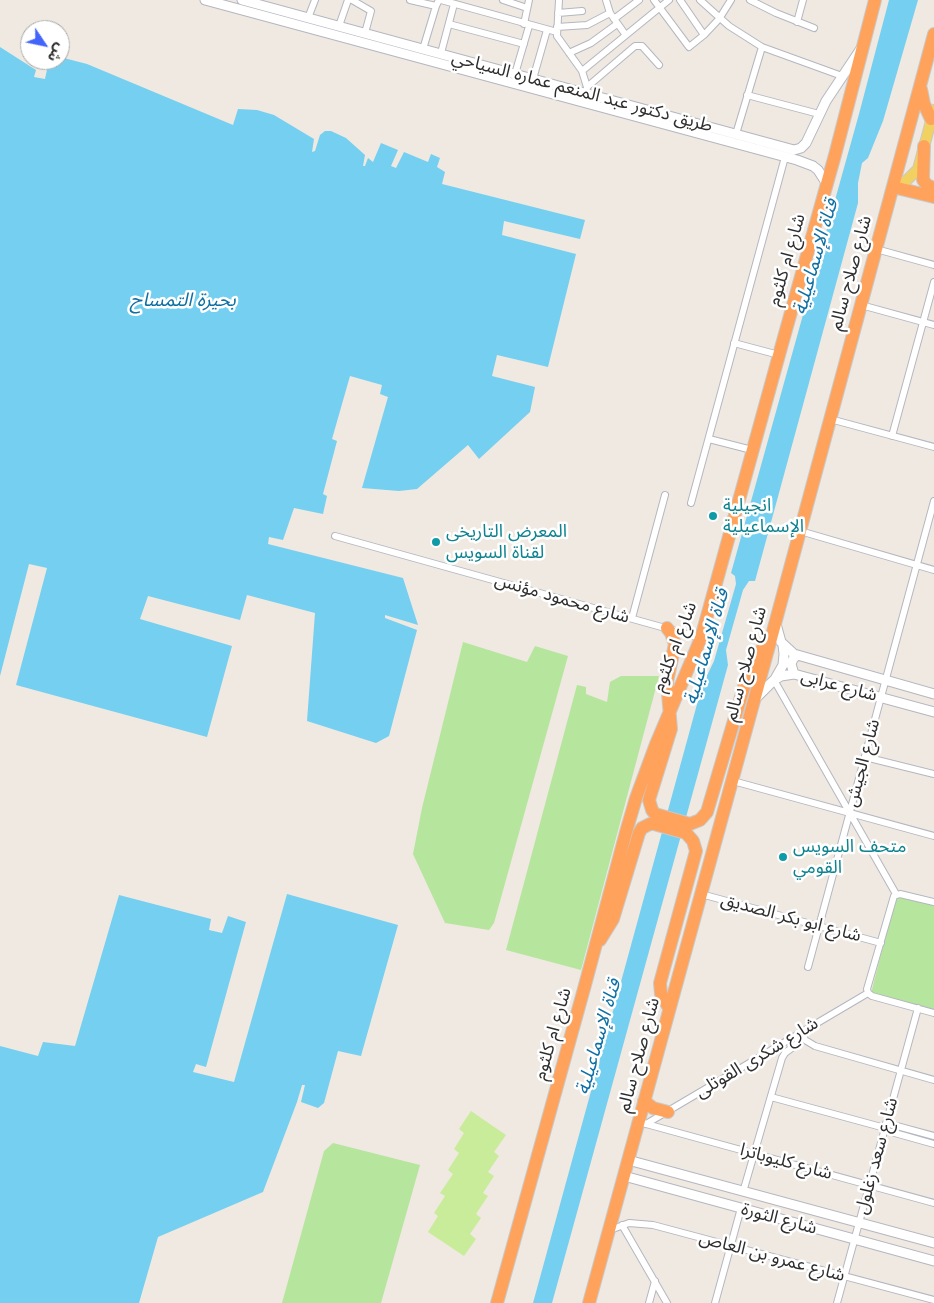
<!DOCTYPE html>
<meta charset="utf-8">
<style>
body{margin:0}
#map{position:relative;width:934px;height:1303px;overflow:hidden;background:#efe9e1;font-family:Arial,"Noto Sans Arabic",sans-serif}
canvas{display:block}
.north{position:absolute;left:20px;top:20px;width:50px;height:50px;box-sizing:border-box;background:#fff;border:1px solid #ababab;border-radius:50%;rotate:124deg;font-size:14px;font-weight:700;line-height:20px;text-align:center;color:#2e2e2e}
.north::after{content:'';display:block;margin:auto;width:18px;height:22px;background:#4264fb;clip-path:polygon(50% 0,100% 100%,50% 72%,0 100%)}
</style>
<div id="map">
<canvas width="934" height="1303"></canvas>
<div class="north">ش</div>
</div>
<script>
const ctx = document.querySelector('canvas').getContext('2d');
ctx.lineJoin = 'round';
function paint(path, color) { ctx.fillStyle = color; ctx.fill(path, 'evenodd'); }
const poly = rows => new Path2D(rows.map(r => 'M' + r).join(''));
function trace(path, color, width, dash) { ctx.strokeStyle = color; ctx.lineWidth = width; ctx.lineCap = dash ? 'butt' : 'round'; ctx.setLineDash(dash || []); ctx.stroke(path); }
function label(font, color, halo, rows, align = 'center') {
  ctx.font = font + ' Arial,"Noto Sans Arabic",sans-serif'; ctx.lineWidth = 5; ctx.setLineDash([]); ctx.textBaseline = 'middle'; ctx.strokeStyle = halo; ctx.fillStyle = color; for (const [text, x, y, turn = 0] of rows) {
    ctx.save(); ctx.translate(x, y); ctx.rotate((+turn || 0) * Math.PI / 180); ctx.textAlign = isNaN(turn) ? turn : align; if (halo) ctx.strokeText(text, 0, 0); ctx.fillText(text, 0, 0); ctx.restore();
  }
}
paint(poly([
 [463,642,527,662,535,646,568,656,494,923,489,930,445,923,413,854,422,808],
 [621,676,659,676,581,970,506,950,577,685,586,687,586,694,607,702,610,682],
 [896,896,934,905,934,1009,871,993],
 [333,1143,420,1165,381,1303,282,1303,324,1151]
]), '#b6e59e');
paint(poly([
 [471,1111,506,1135,494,1152,499,1156,488,1172,494,1176,483,1193,488,1196,476,1214,481,1218,470,1234,476,1239,464,1256,428,1232,438,1216,434,1213,445,1196,440,1193,453,1174,448,1170,459,1153,454,1149,464,1133,459,1129]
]), '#c9ec9a');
paint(poly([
 [889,0,918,0,883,121,868,158,862,163,858,183,858,203,755,581,749,581,743,590,726,650,728,665,552,1303,533,1303,702,686,714,661,736,584,735,576,731,573,859,114],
 [0,47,36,70,34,77,45,79,49,60,60,60,60,57,87,64,233,125,238,109,257,110,274,115,314,139,312,152,315,151,320,135,325,131,331,131,346,138,365,155,363,166,365,166,368,158,373,162,381,143,398,150,391,166,396,168,404,152,428,162,431,154,440,158,437,167,445,172,442,184,585,220,580,239,504,221,502,235,576,254,548,367,497,355,492,376,535,387,530,412,479,459,468,445,417,489,399,491,362,488,388,397,380,394,382,385,350,376,332,439,337,441,323,494,327,496,323,514,294,508,283,540,269,537,268,544,403,578,418,625,385,615,385,618,417,630,389,736,376,743,307,721,315,613,247,595,240,620,148,596,140,619,232,646,207,737,16,685,47,568,29,564,0,676],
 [287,894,398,925,361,1056,338,1051,324,1103,318,1108,301,1102,305,1085,302,1085,297,1102,263,1192,158,1237,139,1303,0,1303,0,1046,38,1056,43,1042,75,1046,119,895,211,919,209,930,222,933,228,916,246,922,206,1067,196,1064,193,1072,234,1082]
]), '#75cff0');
const street = poly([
 [352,0,371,11,365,33],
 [410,0,436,6],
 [441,0,557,32],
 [503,0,527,8],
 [559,0,557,36,582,71,587,87,586,96],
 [606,0,610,13,625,34],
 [654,0,689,47,704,35,719,19,731,0],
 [680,0,704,35],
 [700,0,729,26,762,47,842,76],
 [750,0,776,13,814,28],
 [558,13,582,11],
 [308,18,315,0],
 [614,19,639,0],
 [797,22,803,0],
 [449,24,524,44],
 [524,24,529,0],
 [339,26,348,0],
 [557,27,587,25,610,13],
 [423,49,436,6,439,0],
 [441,53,454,4],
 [569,53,591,43,617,24],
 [582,71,669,0],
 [515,74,529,26],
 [533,79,547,30],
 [587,87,635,46,642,46,659,65],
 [747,95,819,114],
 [736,134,762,47],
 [876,249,934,265],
 [861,305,934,325],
 [734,343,779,355],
 [830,419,934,447],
 [892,436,934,282],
 [709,439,752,450],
 [691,503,785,157],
 [800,531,934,570],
 [335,536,701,638],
 [632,618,665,495],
 [774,680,896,894],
 [865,757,934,774],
 [733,781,934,836],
 [701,894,881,943],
 [934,902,900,894,894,896,867,989,868,993,872,996,934,1013],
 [808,967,934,501],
 [801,1031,805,1040,815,1046,934,1080],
 [771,1097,885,1128],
 [639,1122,934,1203],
 [886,1123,934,1136],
 [646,1124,868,993],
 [884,1130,934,1144],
 [743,1192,782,1058,785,1053,797,1044,801,1031],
 [622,1225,667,1303],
 [610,1230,629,1223,653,1225,934,1300],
 [649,1303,655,1281],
 [715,1303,741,1208],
 [837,1303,918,1008]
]);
const secondary = poly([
 [205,0,797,160,813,166,818,170,827,184],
 [242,0,794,150,801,148,806,143,826,101,860,50],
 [776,624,781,642,794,654,934,694],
 [794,674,791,664,793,659,797,655],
 [775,679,783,665,784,654,783,645],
 [756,698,774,680,781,676,794,674,934,712],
 [628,1160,934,1243],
 [624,1176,934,1261]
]);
const primary = poly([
 [893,187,906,181,918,169,934,110]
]);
const highway = poly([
 [921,89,924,104,931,119],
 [924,146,923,180,927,185,934,188],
 [893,187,934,197],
 [667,628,671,633,675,644,667,682,671,729,649,800,652,810,655,814,690,824,700,820,707,812,746,680,756,658,766,643],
 [600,940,613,919,639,833,642,828,650,824,654,824,686,833,693,841,696,851,660,983,661,994,669,1008],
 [644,1101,653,1108,668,1112],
 [497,1303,585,985,626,832,636,798,656,744,701,638,779,355,835,155,875,0],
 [589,1303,772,635,934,34]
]);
trace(street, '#b4b7c1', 8);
trace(secondary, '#b4b7c1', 11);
trace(primary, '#c9c9c9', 12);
trace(highway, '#c9c9c9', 14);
trace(street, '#fff', 6);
trace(secondary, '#fff', 9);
trace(primary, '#f2d163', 10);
trace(highway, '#ffa35c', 12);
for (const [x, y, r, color] of [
 [713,516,5,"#0f9aa8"],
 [436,542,5,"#0f9aa8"],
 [783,857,5,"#0f9aa8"]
]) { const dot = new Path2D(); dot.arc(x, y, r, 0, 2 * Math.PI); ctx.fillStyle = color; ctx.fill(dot); trace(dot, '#fff', 2); }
label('18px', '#2e2e2e', '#fff', [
 ["طريق دكتور عبد المنعم عماره السياحي",582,92,15],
 ["شارع ام كلثوم",787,260,-74],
 ["شارع صلاح سالم",851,273,-75],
 ["شارع محمود مؤنس",562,599,16],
 ["شارع ام كلثوم",675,647,-69],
 ["شارع صلاح سالم",746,664,-75],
 ["شارع عرابى",839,686,15],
 ["شارع الجيش",863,763,-75],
 ["شارع ابو بكر الصديق",791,918,15],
 ["شارع ام كلثوم",553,1034,-74],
 ["شارع صلاح سالم",639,1055,-75],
 ["شارع شكرى القوتلى",757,1058,-31],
 ["شارع سعد زغلول",877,1156,-75],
 ["شارع كليوباترا",786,1162,15],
 ["شارع الثورة",779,1219,15],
 ["شارع عمرو بن العاص",772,1257,15]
]);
label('18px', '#0d838f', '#fff', [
 ["انجيلية",723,506],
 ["الإسماعيلية",723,527],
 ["المعرض التاريخى",446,532],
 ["لقناة السويس",446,553],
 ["متحف السويس",793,847],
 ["القومي",793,868]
], 'left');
label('italic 19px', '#0d6fa3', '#fff', [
 ["قناة الإسماعيلية",816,257,-74],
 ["بحيرة التمساح",183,301],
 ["قناة الإسماعيلية",707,647,-74],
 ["قناة الإسماعيلية",599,1037,-74]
]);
</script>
